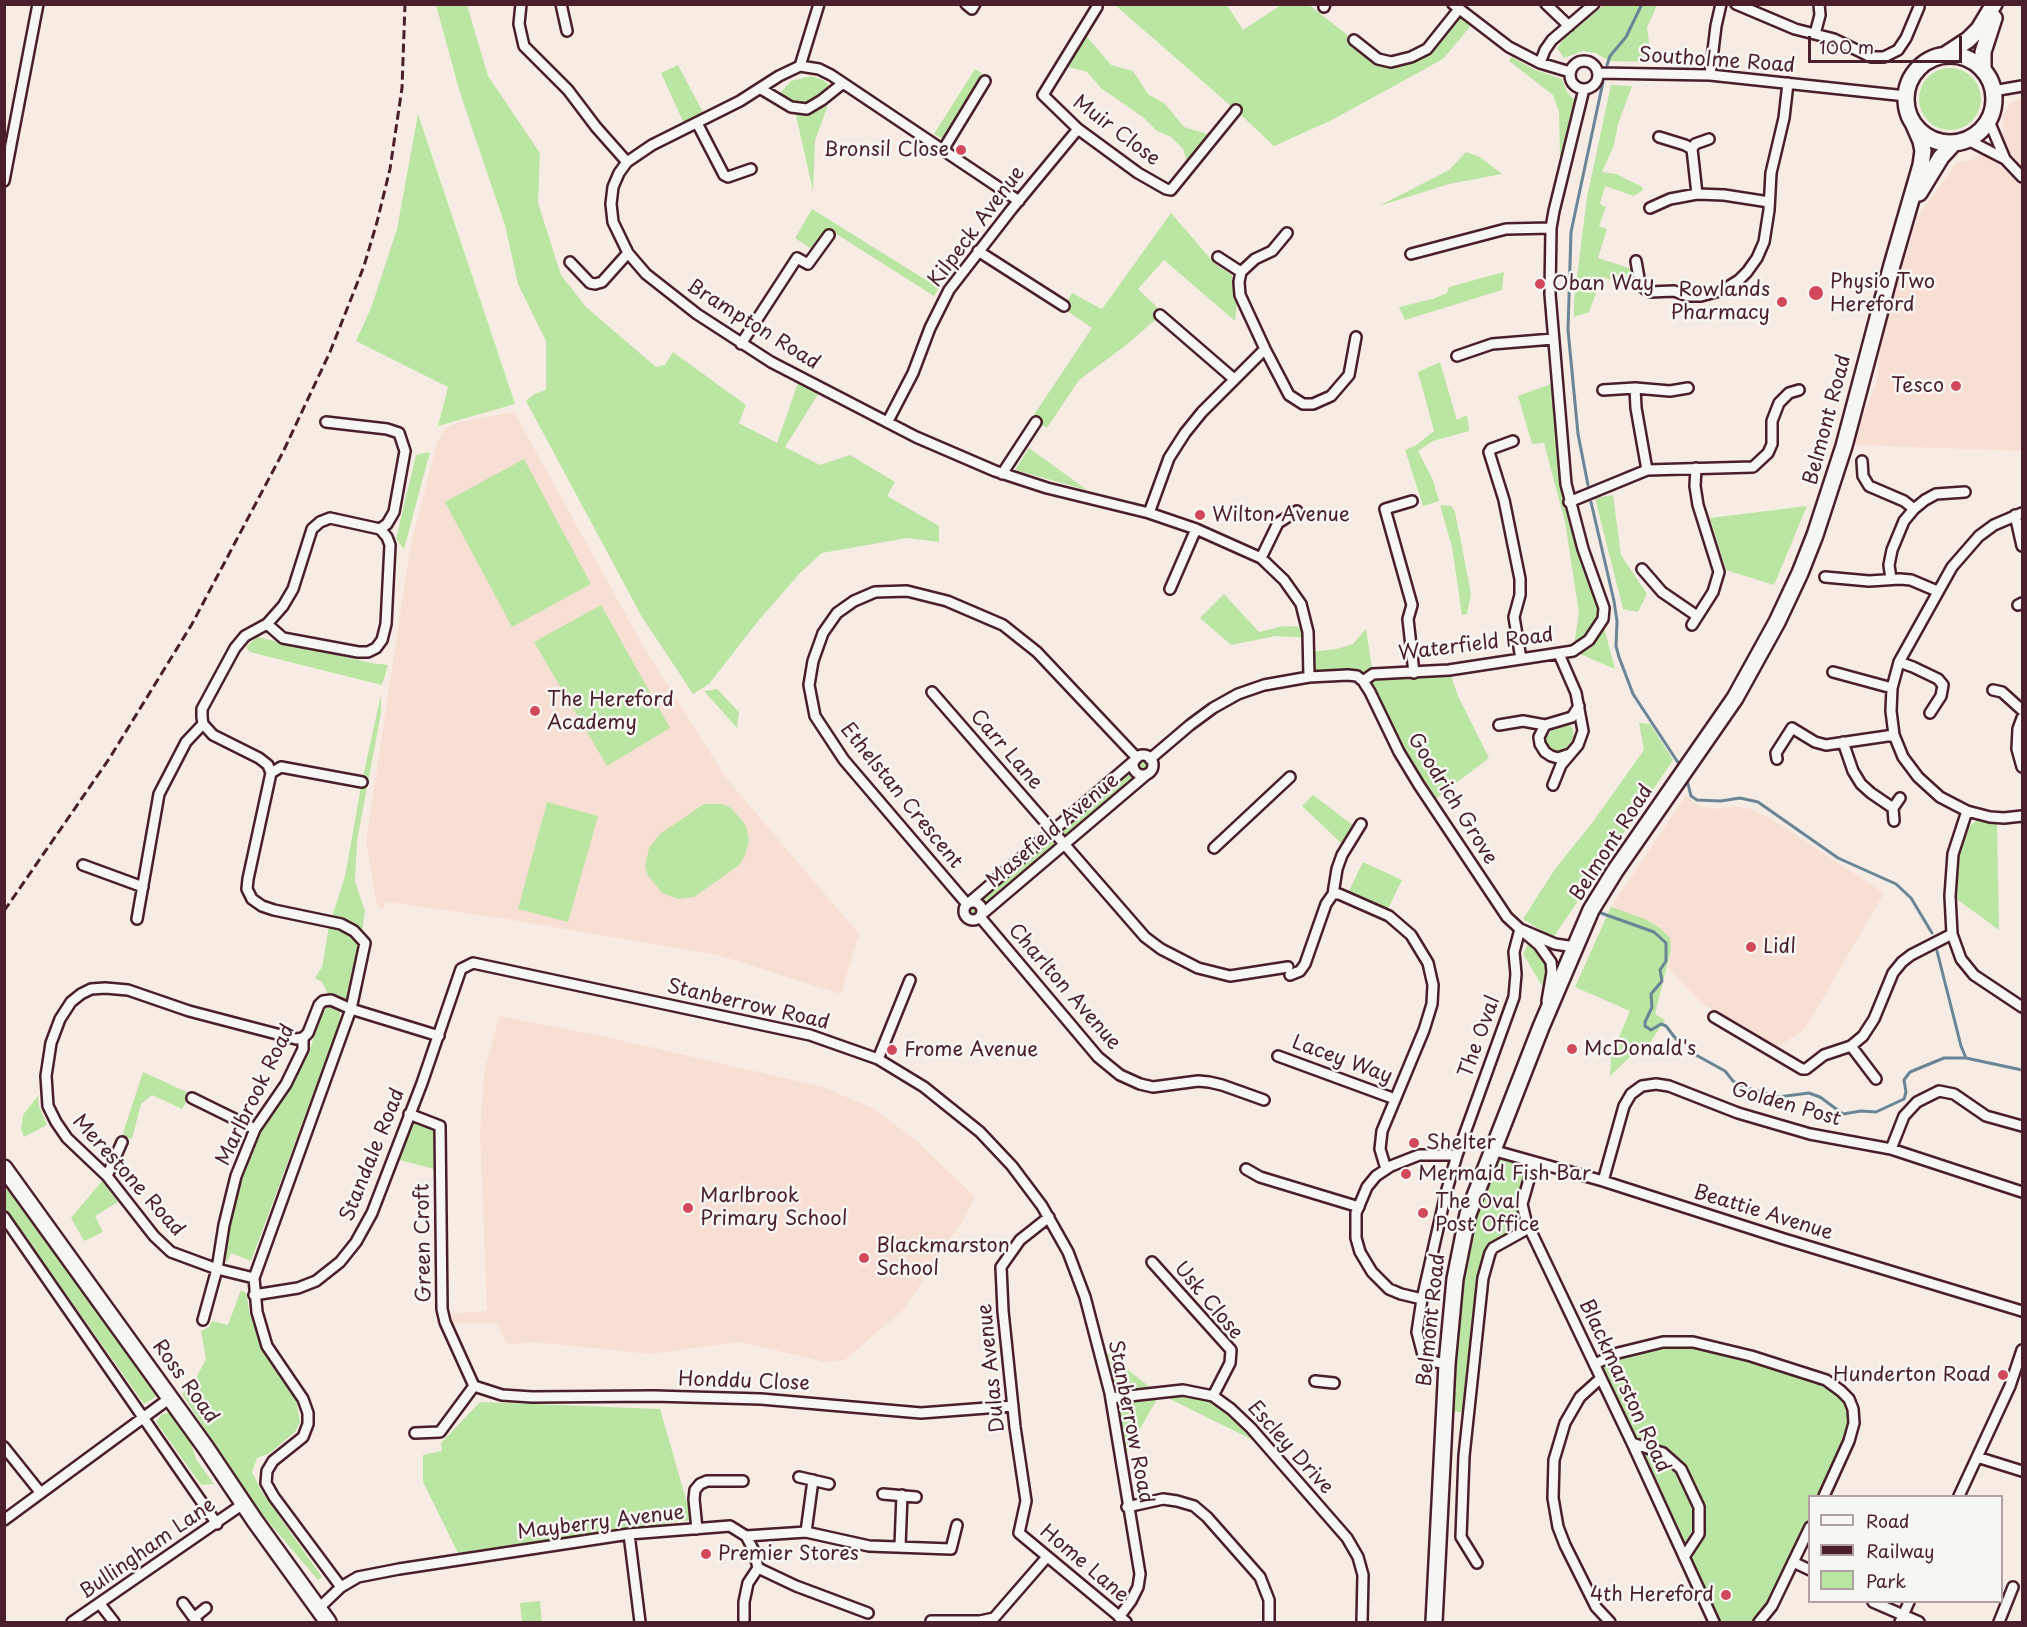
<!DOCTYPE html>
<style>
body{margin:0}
#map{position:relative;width:2027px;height:1627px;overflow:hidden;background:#f7ece4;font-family:"Playpen Sans",sans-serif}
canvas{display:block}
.frame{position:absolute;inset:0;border:6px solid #4a1f2b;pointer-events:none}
.legend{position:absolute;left:1808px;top:1495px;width:195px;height:108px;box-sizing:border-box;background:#f6f6f2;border:2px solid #b1a0a2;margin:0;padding:8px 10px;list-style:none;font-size:18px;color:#4a1f2b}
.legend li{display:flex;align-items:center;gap:12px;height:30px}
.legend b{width:30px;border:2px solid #b1a0a2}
.scale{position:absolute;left:1808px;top:36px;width:154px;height:27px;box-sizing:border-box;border:3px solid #4a1f2b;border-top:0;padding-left:8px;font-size:18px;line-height:21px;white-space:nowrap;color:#4a1f2b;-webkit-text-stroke:4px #f6f6f2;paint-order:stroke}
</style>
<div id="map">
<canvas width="2027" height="1627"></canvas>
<div class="frame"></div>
<ul class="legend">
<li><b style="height:8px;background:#f6f6f2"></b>Road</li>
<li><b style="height:8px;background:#4a1f2b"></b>Railway</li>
<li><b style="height:16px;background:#bbe5a2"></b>Park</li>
</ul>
<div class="scale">100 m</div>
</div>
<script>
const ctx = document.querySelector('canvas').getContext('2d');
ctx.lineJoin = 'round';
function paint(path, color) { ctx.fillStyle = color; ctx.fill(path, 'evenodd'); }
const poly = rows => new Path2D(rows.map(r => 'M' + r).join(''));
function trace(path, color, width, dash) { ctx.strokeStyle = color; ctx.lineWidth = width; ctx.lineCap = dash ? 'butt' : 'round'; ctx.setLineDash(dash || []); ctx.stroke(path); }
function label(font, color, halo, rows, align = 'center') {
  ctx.font = font + ' "Playpen Sans",sans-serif'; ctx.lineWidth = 5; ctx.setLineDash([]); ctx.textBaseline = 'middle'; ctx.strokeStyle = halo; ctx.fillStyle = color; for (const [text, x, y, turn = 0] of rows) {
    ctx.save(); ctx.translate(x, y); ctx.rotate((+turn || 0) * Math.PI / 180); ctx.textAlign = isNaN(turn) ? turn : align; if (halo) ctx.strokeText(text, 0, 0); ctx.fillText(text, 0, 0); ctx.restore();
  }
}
paint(poly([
 [2022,97,2022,451,1852,445,1877,380,1882,332,1918,216,1956,163,1974,159,2003,135,2003,115,2009,105],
 [514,412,642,644,726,778,859,934,841,994,718,955,506,919,387,902,381,910,376,902,366,841,410,548,437,443,445,429,459,422],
 [1686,795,1698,805,1712,809,1734,806,1751,809,1771,819,1884,893,1805,1029,1776,1048,1702,1003,1668,968,1671,950,1645,919,1611,907],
 [499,1016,602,1036,823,1087,874,1109,918,1142,975,1197,962,1222,943,1249,905,1308,845,1360,825,1362,740,1342,650,1354,533,1342,507,1345,497,1323,449,1323,447,1314,487,1311,480,1131,484,1073]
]), '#f8dfd4');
paint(poly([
 [436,5,467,5,488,76,540,153,538,203,561,275,586,307,656,367,665,365,673,352,746,405,739,423,777,443,800,377,822,388,785,447,820,465,850,455,895,482,887,496,939,526,939,542,907,538,822,553,800,573,759,620,709,684,693,694,642,617,526,401,534,394,546,390,546,341,518,284,505,225,460,93],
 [1115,5,1227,5,1243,30,1281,5,1309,5,1378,59,1391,62,1427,49,1459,9,1475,21,1443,59,1332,120,1274,146,1240,114],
 [1604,5,1657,5,1647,28,1652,62,1609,61,1596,53,1583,51,1564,58,1557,48,1564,39],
 [1082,31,1111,65,1133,71,1148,94,1165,104,1184,127,1214,136,1189,168,1183,149,1171,137,1157,131,1144,118,1101,88,1087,72,1061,65],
 [1512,57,1535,70,1562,79,1567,92,1572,98,1578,99,1560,158,1559,112,1553,95,1509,61],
 [678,65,706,118,686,128,661,73],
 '1919 99a31 31 0 1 1 62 0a31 31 0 1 1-62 0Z',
 [975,69,986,76,945,140,934,134],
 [811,76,823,80,830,86,811,101,802,104,778,95,791,81],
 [1611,85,1632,86,1618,124,1614,145,1602,172,1616,174,1641,186,1643,190,1634,196,1605,186,1600,204,1606,207,1599,226,1607,229,1598,258,1635,270,1628,284,1602,277,1589,312,1574,317,1574,300,1587,197],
 [828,105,815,141,813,191,795,111,813,113],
 [418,114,515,404,438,426,448,387,356,341,371,308,397,229],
 [1466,152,1480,157,1502,174,1449,184,1379,206,1449,170],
 [812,209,939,288,934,296,830,230,813,250,795,238],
 [1171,213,1215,264,1232,275,1237,304,1235,321,1164,260,1138,289,1163,313,1125,346,1079,380,1047,428,1031,419,1092,328,1063,308,1072,293,1102,309],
 [1504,272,1502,290,1405,320,1399,307,1433,299,1447,293,1449,287],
 [1440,362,1457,420,1467,415,1469,431,1433,441,1418,451,1433,480,1439,501,1423,506,1405,450,1415,446,1434,431,1418,372],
 [1556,382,1566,484,1615,669,1573,651,1579,613,1565,522,1544,443,1532,444,1518,396],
 [1029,448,1087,490,1015,470],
 [430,452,404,549,396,539,416,455],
 [524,459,591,584,512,627,445,502],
 [1613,495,1621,555,1647,594,1638,612,1623,609,1595,498],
 [1440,505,1451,506,1455,512,1471,593,1467,614,1462,615,1452,547],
 [1807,506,1774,585,1726,570,1710,518],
 [1224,594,1259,632,1283,626,1307,627,1308,638,1276,636,1231,645,1200,618],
 [601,605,670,728,607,766,534,642],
 [1366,629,1373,674,1449,670,1458,696,1489,758,1430,803,1357,676,1309,677,1309,652,1337,649,1353,644],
 [257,637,372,663,388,665,382,685,250,652,246,647],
 [717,689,739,712,737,728,704,691],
 [381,694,381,713,357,841,355,881,365,911,362,932,343,919,332,917,345,876,362,781],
 [1639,723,1650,724,1673,760,1553,938,1523,919,1555,869,1592,823,1644,750],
 [1567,724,1573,728,1574,737,1569,748,1562,753,1554,752,1546,745,1544,739,1555,727],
 [1146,756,1149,758,1153,765,1150,772,980,917,971,921,963,914,965,906,1137,758],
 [1313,795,1354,826,1341,843,1302,806],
 [547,802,598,816,568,922,518,909],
 [704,804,723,804,731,808,741,819,746,826,749,840,745,856,739,865,694,897,678,899,662,893,647,874,645,866,649,848,660,834],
 [1976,821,1986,821,1997,824,1999,930,1955,898,1960,852,1968,828],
 [1363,862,1402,880,1388,909,1349,891],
 [1611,907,1645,919,1660,928,1670,938,1671,950,1655,1014,1665,1020,1643,1053,1633,1054,1610,1076,1611,1056,1630,1011,1575,987],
 [329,926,340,927,352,934,361,944,349,1000,328,994,322,982,315,978,322,967],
 [1528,944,1538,952,1544,962,1546,973,1542,986,1523,954],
 [330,1006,339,1010,341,1019,251,1261,231,1253,227,1263,224,1249,228,1225,240,1179,259,1131,290,1086,309,1053,322,1011],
 [143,1072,191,1094,182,1109,152,1095,141,1104,132,1139,122,1136],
 [38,1096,39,1106,47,1125,24,1137,21,1129,23,1115],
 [409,1114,440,1126,441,1171,392,1158],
 [1492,1150,1534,1162,1524,1193,1529,1228,1490,1253,1468,1413,1444,1410,1455,1279],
 [4,1178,160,1394,144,1404,5,1208],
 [102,1181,118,1202,95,1216,103,1232,84,1241,71,1218],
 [241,1290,247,1294,249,1312,265,1355,296,1400,300,1422,295,1432,270,1453,257,1458,252,1472,262,1492,322,1577,318,1580,254,1505,182,1394,196,1378,206,1359,201,1331,209,1327,212,1321,228,1325],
 [1693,1342,1826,1380,1849,1399,1853,1431,1823,1496,1810,1496,1809,1526,1759,1622,1714,1622,1595,1364,1638,1348],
 [1097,1345,1157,1393,1213,1396,1269,1448,1160,1394,1121,1462],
 [480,1402,660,1409,692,1520,458,1553,423,1482,423,1455,442,1451,441,1443],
 [171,1413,189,1437,196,1459,214,1484,201,1485,156,1422,162,1414],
 [540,1601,542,1622,522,1622,520,1603]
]), '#bbe5a2');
trace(poly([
 [1607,65,1610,56,1626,37,1642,4],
 [1588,485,1578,434,1568,330,1571,232,1603,82],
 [1591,502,1614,601,1617,621,1616,646,1619,657,1633,694,1679,764],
 [1687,780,1691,796,1697,800,1721,801,1740,798,1758,802,1838,858,1896,884,1911,898,1932,933],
 [1601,913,1654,932,1666,943,1666,961,1660,970,1662,981,1651,994,1652,1007,1645,1022,1645,1026,1651,1030,1661,1024,1666,1026,1676,1039,1690,1048,1696,1055,1725,1071,1733,1081,1744,1087,1778,1097,1809,1093,1820,1097,1843,1114,1861,1111,1876,1112,1904,1099,1906,1092,1904,1080,1910,1072,1944,1058,1966,1058],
 [1937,951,1961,1046,1966,1058,2022,1070]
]), '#698596', 3);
const minor = poly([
 [521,4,519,24,524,46,568,90,596,127,627,162],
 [561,4,567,31],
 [966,4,972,9,975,4],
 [1453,4,1509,47,1540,63,1570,72],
 [1546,4,1569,26],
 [1736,4,1795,29,1834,39,1871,57,1884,57,1898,50,1906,38,1919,7],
 [1097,7,1043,95,1078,129,1138,173,1166,189,1171,190,1236,110],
 [1324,7,1325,4],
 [1815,34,1820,15,1819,4],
 [1354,40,1378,59,1391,62,1411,57,1427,49,1459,9],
 '1570 75a14 14 0 1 1 28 0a14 14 0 1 1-28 0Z',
 [1540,63,1545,50,1552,40,1594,4],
 [800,66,819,4],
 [1598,73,1710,75,1906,96],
 [1710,75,1716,26,1721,4],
 [761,89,791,107,807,109,822,100,842,84],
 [1993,91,2022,86],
 [1989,121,2005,159],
 [697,123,724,175,728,177,751,169],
 [1659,137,1685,145,1692,149,1697,194],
 [1968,140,2005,159,2022,177],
 [1692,149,1695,144,1709,139],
 [943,150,985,81],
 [4,181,38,4],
 [1019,201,831,75,819,69,800,66,779,76,740,101,652,145,627,162,619,173,613,187,611,204,613,222,628,253,646,274,697,314,771,362,916,437,995,471,1047,488,1149,513,1196,529,1261,558,1284,580,1301,604,1308,632,1309,677],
 [1650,208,1670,199,1697,194,1724,195,1769,202],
 [1287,233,1272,251,1255,259,1241,272,1239,282,1240,295,1265,349,1289,395,1303,404,1313,404,1331,396,1349,375,1356,337],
 [978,251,1064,306],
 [1411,254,1506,229,1551,228],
 [1218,257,1241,272],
 [1636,261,1640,284,1645,289,1650,292,1674,291,1688,296,1701,296,1723,290,1739,280,1747,272,1757,258,1764,242,1769,210,1771,173,1784,118,1788,83],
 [570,262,590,283,595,284,602,282,628,253],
 [1160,315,1234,379],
 [741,344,797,258,808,264,829,235],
 [1457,356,1492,344,1553,339],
 [1635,388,1636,408,1647,470],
 [1603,390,1635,388,1670,391,1688,388],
 [888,421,913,373,930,328,949,290,1011,210,1078,129],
 [326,422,387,429,399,433,405,451,394,512,387,524,380,529,330,518,320,522,312,529,293,589,283,606,267,624,245,636,235,648,202,709,202,717,203,724,213,735,259,758,268,765,271,773,248,879,247,889,252,899,262,906,274,910,341,924,354,931,365,943,351,1009,254,1278,257,1312,267,1346,303,1399,308,1413,308,1424,303,1437,273,1461,267,1471,266,1483,274,1497,341,1587],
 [1513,441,1491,449,1489,452,1504,500,1520,579,1520,595,1514,617,1521,659],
 [1862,461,1863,476,1869,486,1904,501,1914,509,1904,521,1892,550,1889,565,1891,579],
 [1002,474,1036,422],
 [1412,501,1385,509,1412,605,1408,619,1414,673],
 [1569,502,1647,470,1753,467,1768,453,1772,444,1772,421,1779,403,1789,393,1799,390],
 [1914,509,1925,500,1936,494,1965,492],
 [1149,513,1169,458,1185,433,1202,412,1265,349],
 [2022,513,1994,525,1979,536,1952,567,1899,662,1892,688,1891,711,1894,735,1903,757,1918,777,1940,797,1967,811,1990,817,2004,818,2022,816],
 [2015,515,2022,546],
 [1261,558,1278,523,1297,511],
 [1642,569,1662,592,1697,616],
 [1825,577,1869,581,1900,579,1911,580,1937,591],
 [1170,589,1196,529],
 [2018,605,2022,603],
 [267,624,283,638,358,652,368,652,376,648,382,640,386,624,390,545,387,537,380,529],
 [1692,625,1713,592,1719,572,1698,505,1695,486,1696,468],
 [1899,662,1913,667,1938,679,1943,685,1941,696,1930,713],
 [1833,672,1892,688],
 [1363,681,1373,674,1449,670,1573,651,1589,640,1603,619,1604,608,1583,549,1566,484,1550,294,1551,228,1554,211,1584,89],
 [1993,690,2002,692,2022,710],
 [932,692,1145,937,1161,949,1198,968,1230,976,1288,967],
 [2022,718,2018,729,2017,749,2022,767],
 [1499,725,1523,721,1545,725],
 [1843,742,1853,771,1861,784,1871,793,1893,808,1900,798],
 [1570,754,1558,758,1551,756,1545,752,1540,744,1539,737,1545,725,1572,717,1579,706],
 '1133 765a10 10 0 1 1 20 0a10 10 0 1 1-20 0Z',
 [1150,759,1190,725,1213,708,1238,694,1264,685,1309,677,1348,675,1357,676,1363,681,1370,692,1399,752,1419,785,1507,917,1520,929,1514,952,1516,974,1514,997,1457,1155,1446,1193,1422,1299,1417,1332,1423,1355,1436,1362,1447,1364],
 [1777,759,1776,753,1792,728,1815,742,1826,745,1894,735],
 [271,773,281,767,362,782],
 [1553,785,1561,765,1578,745,1583,731,1576,693,1559,654],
 [1893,808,1894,821],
 [1967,811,1953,854,1950,896,1952,934,1961,959,1974,975,2022,1007],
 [1214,848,1290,777],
 [83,865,143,887],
 [1333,894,1337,869,1342,855,1361,824],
 '964 911a9 9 0 1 1 18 0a9 9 0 1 1-18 0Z',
 [970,902,1135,760],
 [967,904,844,760,815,716,809,685,813,661,823,633,837,613,854,601,875,592,907,591,947,601,1003,625,1037,652,1137,758],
 [981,915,1147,774],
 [980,917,1098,1057,1120,1075,1140,1084,1153,1087,1198,1081,1209,1082,1222,1085,1264,1100],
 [137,919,159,794,186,742,203,724],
 [1290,975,1300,971,1305,964,1326,904,1333,894,1339,894,1389,916,1411,935,1428,963,1433,985,1432,1004,1424,1030,1382,1131,1380,1149,1386,1169],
 [1547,1001,1552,972,1551,962,1539,945,1520,929,1555,944,1575,947],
 [1714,1017,1802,1069,1806,1069,1824,1055,1851,1046,1863,1036,1874,1019,1893,973,1902,962,1911,955,1952,934],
 [1851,1046,1876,1079],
 [1278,1056,1395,1099],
 [878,1059,910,980],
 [192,1098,255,1129],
 [409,1114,440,1126,442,1309,445,1322,474,1386],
 [1891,1149,1904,1116,1917,1102,1939,1091,1954,1094,1986,1116,2022,1126],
 [1492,1150,1603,1181,1784,1239,2022,1311],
 [1534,1162,1522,1204,1526,1221,1632,1443,1714,1622],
 [1246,1169,1260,1177,1359,1207],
 [107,1176,122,1142],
 [1603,1181,1624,1106,1631,1094,1642,1086,1656,1084,1669,1086,1738,1113,1810,1134,1891,1149,2022,1192],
 [4,1217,217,1524],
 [1049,1217,1020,1240,1001,1267,1003,1311,1015,1427,1026,1501,1019,1533,1126,1622],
 [1152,1262,1231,1350,1230,1363,1213,1396],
 [254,1278,217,1269,224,1225,236,1176,255,1129,286,1084,303,1049,303,1038,308,1033,319,1005,323,1001,331,1000,351,1009,439,1036],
 [254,1295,298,1288,316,1281,340,1262,356,1242,372,1213,422,1083,461,969,473,963,810,1035,878,1059,924,1087,980,1132,1012,1166,1042,1206,1068,1252,1085,1297,1110,1393,1140,1574,1138,1587,1131,1601,1119,1617],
 [1422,1299,1401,1294,1389,1289,1372,1272,1360,1252,1356,1238,1356,1213,1367,1187,1376,1176,1391,1166,1419,1155,1457,1155],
 [203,1320,217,1269,171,1252,154,1236,107,1176,67,1138,56,1122,48,1106,46,1076,51,1043,60,1019,71,1002,81,994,91,989,105,988,128,990,189,1011,296,1039,303,1038],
 [1595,1364,1618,1353,1663,1342,1693,1342,1751,1356,1826,1380,1841,1391,1849,1399,1853,1409,1854,1423,1849,1441,1824,1496],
 [1601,1378,1580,1397,1565,1423,1554,1460,1553,1498,1558,1527,1565,1545,1596,1607,1610,1622],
 [1315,1381,1334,1383],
 [474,1386,502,1395,532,1397,654,1396,761,1399,921,1413,1013,1406],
 [1111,1398,1183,1390,1213,1396,1231,1409,1251,1428,1347,1538,1358,1557,1363,1575,1362,1622],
 [415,1433,440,1432,474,1386],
 [1632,1443,1663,1453,1681,1469,1699,1507,1699,1534,1684,1557],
 [4,1447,40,1492],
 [1977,1457,2022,1471],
 [799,1477,829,1484],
 [883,1494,916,1497],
 [1959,1496,2010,1386,2022,1350],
 [1127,1507,1163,1499,1177,1501,1194,1506,1207,1517,1260,1577,1269,1600,1269,1622],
 [4,1520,170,1398],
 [697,1529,694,1499,695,1490,700,1484,707,1481,743,1481],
 [806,1532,813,1480],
 [629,1534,640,1622],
 [746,1536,806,1532,869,1546,951,1549,957,1525],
 [900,1546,902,1495],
 [1793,1562,1810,1570],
 [1477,1563,1461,1537,1464,1456,1483,1278,1490,1253,1493,1248,1529,1228],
 [1873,1602,1919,1622],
 [183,1603,197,1622],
 [100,1604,114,1622],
 [318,1609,341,1587,358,1577,399,1569,629,1534,730,1526,746,1536,754,1551,758,1568,796,1586,868,1613],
 [195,1617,206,1608],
 [931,1621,980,1621,994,1618,1047,1557],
 [72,1622,243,1504],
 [744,1622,744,1602,748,1583,758,1568],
 [1759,1622,1772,1606,1810,1527],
 [1900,1622,1909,1602],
 [1999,1622,2013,1587]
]);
const trunk = poly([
 '1906 99a44 44 0 1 1 88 0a44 44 0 1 1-88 0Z',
 [1945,55,1968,40,1979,29,1994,4],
 [1983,70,1983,52,1994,18],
 [1919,193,1941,157,1954,143],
 [4,1168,206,1448,255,1521,328,1622],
 [1434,1622,1447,1364,1455,1279,1468,1214,1541,1027,1591,910,1615,871,1735,698,1777,622,1800,573,1815,535,1844,446,1892,265,1921,165,1923,151,1921,141,1914,125]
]);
trace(minor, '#4a1f2b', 14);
trace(trunk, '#4a1f2b', 20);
trace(minor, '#f6f6f2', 9);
trace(trunk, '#f6f6f2', 15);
trace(poly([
 [4,911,109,759,192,624,283,452,330,352,364,266,377,222,390,169,402,88,405,4]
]), '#4a1f2b', 3, [9, 4.5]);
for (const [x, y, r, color] of [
 [961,150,6,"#d1495b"],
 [1540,284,6,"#d1495b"],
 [1816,293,8,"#d1495b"],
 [1782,302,6,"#d1495b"],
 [1956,386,6,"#d1495b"],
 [1200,515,6,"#d1495b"],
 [535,711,6,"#d1495b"],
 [1751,947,6,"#d1495b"],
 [1572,1049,6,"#d1495b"],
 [892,1050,6,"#d1495b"],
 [1414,1143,6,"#d1495b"],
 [1406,1174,6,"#d1495b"],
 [688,1208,6,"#d1495b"],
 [1423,1213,6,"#d1495b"],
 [864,1258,6,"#d1495b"],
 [2003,1375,6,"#d1495b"],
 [706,1554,6,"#d1495b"],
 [1726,1595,6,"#d1495b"]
]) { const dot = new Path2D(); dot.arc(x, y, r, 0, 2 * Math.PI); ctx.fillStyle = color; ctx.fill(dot); trace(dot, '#f6f6f2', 2); }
label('20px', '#4a1f2b', '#f6f6f2', [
 ["Southolme Road",1717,61,4],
 ["Muir Close",1116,131,37],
 ["Kilpeck Avenue",977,227,-53],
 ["Brampton Road",753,325,32],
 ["Belmont Road",1828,420,-75],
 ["Waterfield Road",1476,645,-7],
 ["Carr Lane",1006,750,49],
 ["Ethelstan Crescent",901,796,51],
 ["Goodrich Grove",1452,799,58],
 ["Masefield Avenue",1053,831,-40],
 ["Belmont Road",1612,843,-57],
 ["Charlton Avenue",1064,987,49],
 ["Stanberrow Road",748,1005,13],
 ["The Oval",1480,1037,-70],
 ["Lacey Way",1342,1060,20],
 ["Marlbrook Road",256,1095,-64],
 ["Golden Post",1786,1105,16],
 ["Standale Road",373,1155,-68],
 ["Merestone Road",128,1176,48],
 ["Beattie Avenue",1763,1213,17],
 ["Green Croft",424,1243,-91],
 ["Usk Close",1208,1301,50],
 ["Belmont Road",1432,1320,-84],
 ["Dulas Avenue",992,1368,-96],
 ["Ross Road",185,1382,54],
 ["Honddu Close",744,1382,2],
 ["Blackmarston Road",1624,1386,65],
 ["Stanberrow Road",1130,1422,79],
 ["Escley Drive",1290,1448,48],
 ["Mayberry Avenue",601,1523,-7],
 ["Bullingham Lane",148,1549,-35],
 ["Home Lane",1084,1564,40]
]);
label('20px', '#4a1f2b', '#f6f6f2', [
 ["Bronsil Close",949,150,"right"],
 ["Physio Two",1830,282],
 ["Hereford",1830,305],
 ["Oban Way",1552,284],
 ["Rowlands",1770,290,"right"],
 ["Pharmacy",1770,313,"right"],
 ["Tesco",1944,386,"right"],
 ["Wilton Avenue",1212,515],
 ["The Hereford",547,700],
 ["Academy",547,723],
 ["Lidl",1763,947],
 ["McDonald's",1584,1049],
 ["Frome Avenue",904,1050],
 ["Shelter",1426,1143],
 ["Mermaid Fish Bar",1418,1174],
 ["Marlbrook",700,1196],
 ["Primary School",700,1219],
 ["The Oval",1435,1202],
 ["Post Office",1435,1225],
 ["Blackmarston",876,1246],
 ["School",876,1269],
 ["Hunderton Road",1991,1375,"right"],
 ["Premier Stores",718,1554],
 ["4th Hereford",1714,1595,"right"]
], 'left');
</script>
